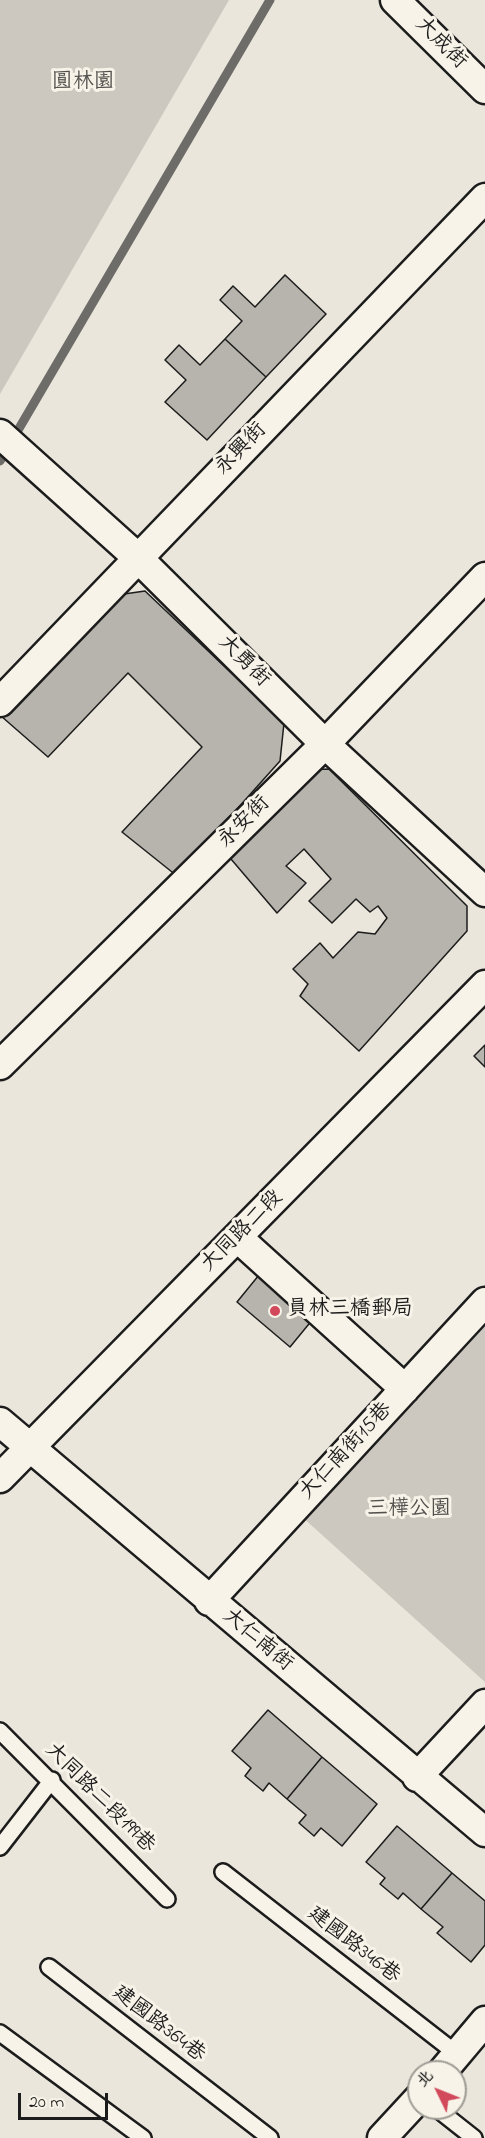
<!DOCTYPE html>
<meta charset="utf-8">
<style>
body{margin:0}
#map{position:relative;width:485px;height:2138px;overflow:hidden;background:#eae6dc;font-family:"Indie Flower","LXGW WenKai TC",sans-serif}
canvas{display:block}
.north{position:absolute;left:407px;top:2060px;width:60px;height:60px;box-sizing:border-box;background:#f7f3e8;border:2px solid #9f9d96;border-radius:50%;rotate:313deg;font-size:16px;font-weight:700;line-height:24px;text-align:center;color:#1c1c1c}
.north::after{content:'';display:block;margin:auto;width:21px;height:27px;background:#d1495b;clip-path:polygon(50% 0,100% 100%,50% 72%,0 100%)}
.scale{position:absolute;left:18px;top:2093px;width:90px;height:27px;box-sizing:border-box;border:3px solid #1c1c1c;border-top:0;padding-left:8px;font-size:18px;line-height:21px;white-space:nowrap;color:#1c1c1c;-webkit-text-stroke:4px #f7f3e8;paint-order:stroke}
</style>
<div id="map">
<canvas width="485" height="2138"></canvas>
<div class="north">北</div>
<div class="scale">20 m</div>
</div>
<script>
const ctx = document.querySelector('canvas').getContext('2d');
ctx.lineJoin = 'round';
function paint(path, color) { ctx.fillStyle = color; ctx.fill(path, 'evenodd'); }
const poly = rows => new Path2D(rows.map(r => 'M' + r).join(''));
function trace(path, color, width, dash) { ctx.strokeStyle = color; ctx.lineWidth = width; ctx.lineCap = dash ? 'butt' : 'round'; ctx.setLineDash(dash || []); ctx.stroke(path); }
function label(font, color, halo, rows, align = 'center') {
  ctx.font = font + ' "Indie Flower","LXGW WenKai TC",sans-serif'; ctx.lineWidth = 6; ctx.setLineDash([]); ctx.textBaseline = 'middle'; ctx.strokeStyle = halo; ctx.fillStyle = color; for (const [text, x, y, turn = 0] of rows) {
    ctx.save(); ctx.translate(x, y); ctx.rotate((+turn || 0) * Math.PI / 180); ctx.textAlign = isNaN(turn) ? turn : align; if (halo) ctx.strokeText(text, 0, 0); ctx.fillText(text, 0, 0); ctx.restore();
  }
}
paint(poly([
 [0,0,229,0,0,394],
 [485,1315,485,1682,300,1515]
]), '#ccc8c0');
trace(poly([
 [0,461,270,0]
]), '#6d6c68', 9);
const building = poly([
 [285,275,326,314,266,377,225,339,242,321,220,300,233,286,255,307,285,275],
 [225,339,266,377,207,440,165,402,186,380,165,360,179,345,200,365,225,339],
 [145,591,284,723,280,761,177,876,122,832,202,747,128,673,48,757,1,716,117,595,145,591],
 [329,769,467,906,467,931,359,1051,300,996,308,984,293,969,320,943,333,958,358,932,375,934,387,918,378,906,370,912,356,899,332,923,309,901,331,879,304,849,286,866,306,883,277,913,225,852,303,770,329,769],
 [485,1045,485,1067,474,1056,485,1045],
 [259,1275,313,1319,290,1347,237,1302,259,1275],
 [268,1710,322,1757,287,1799,269,1783,263,1791,245,1776,251,1768,232,1751,268,1710],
 [322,1757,377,1804,342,1846,321,1828,314,1836,299,1823,306,1815,287,1799,322,1757],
 [397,1826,452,1873,421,1909,403,1893,398,1899,380,1884,385,1878,366,1862,397,1826],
 [452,1873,485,1901,485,1945,471,1962,437,1933,443,1927,421,1909,452,1873]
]);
paint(building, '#b6b4ac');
trace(building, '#1c1c1c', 1.5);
const service = poly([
 [0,1731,167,1899],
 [0,1847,52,1780],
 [223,1872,457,2054],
 [49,1967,270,2138],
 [0,2033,143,2138],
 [436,2108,474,2138]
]);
const minor = poly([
 [395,0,485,89],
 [0,434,138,558,325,744,485,892],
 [0,702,485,198],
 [0,1065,325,744,485,577],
 [237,1237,405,1389],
 [0,1422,485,1832],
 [0,1478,485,985],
 [209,1601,485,1302],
 [417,1777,485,1704],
 [442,2072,485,2021],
 [382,2138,419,2098]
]);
trace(service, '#1c1c1c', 20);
trace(minor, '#1c1c1c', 33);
trace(service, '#f7f3e8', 15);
trace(minor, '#f7f3e8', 28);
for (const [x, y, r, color] of [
 [275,1311,6,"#d1495b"]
]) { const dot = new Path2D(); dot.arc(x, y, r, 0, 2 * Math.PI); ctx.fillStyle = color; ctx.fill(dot); trace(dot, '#f7f3e8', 2); }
label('21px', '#1c1c1c', '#f7f3e8', [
 ["大成街",440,44,45],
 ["永興街",242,450,-46],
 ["大勇街",243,662,45],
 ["永安街",245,823,-45],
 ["大同路二段",243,1232,-45],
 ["大仁南街15巷",347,1452,-47],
 ["大仁南街",257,1641,40],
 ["大同路二段199巷",99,1799,45],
 ["建國路346巷",353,1946,38],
 ["建國路364巷",158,2025,38]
]);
label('21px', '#51504d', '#f7f3e8', [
 ["圓林園",83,84],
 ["三樺公園",409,1511]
]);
label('21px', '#1c1c1c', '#f7f3e8', [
 ["員林三橋郵局",287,1311]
], 'left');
</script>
